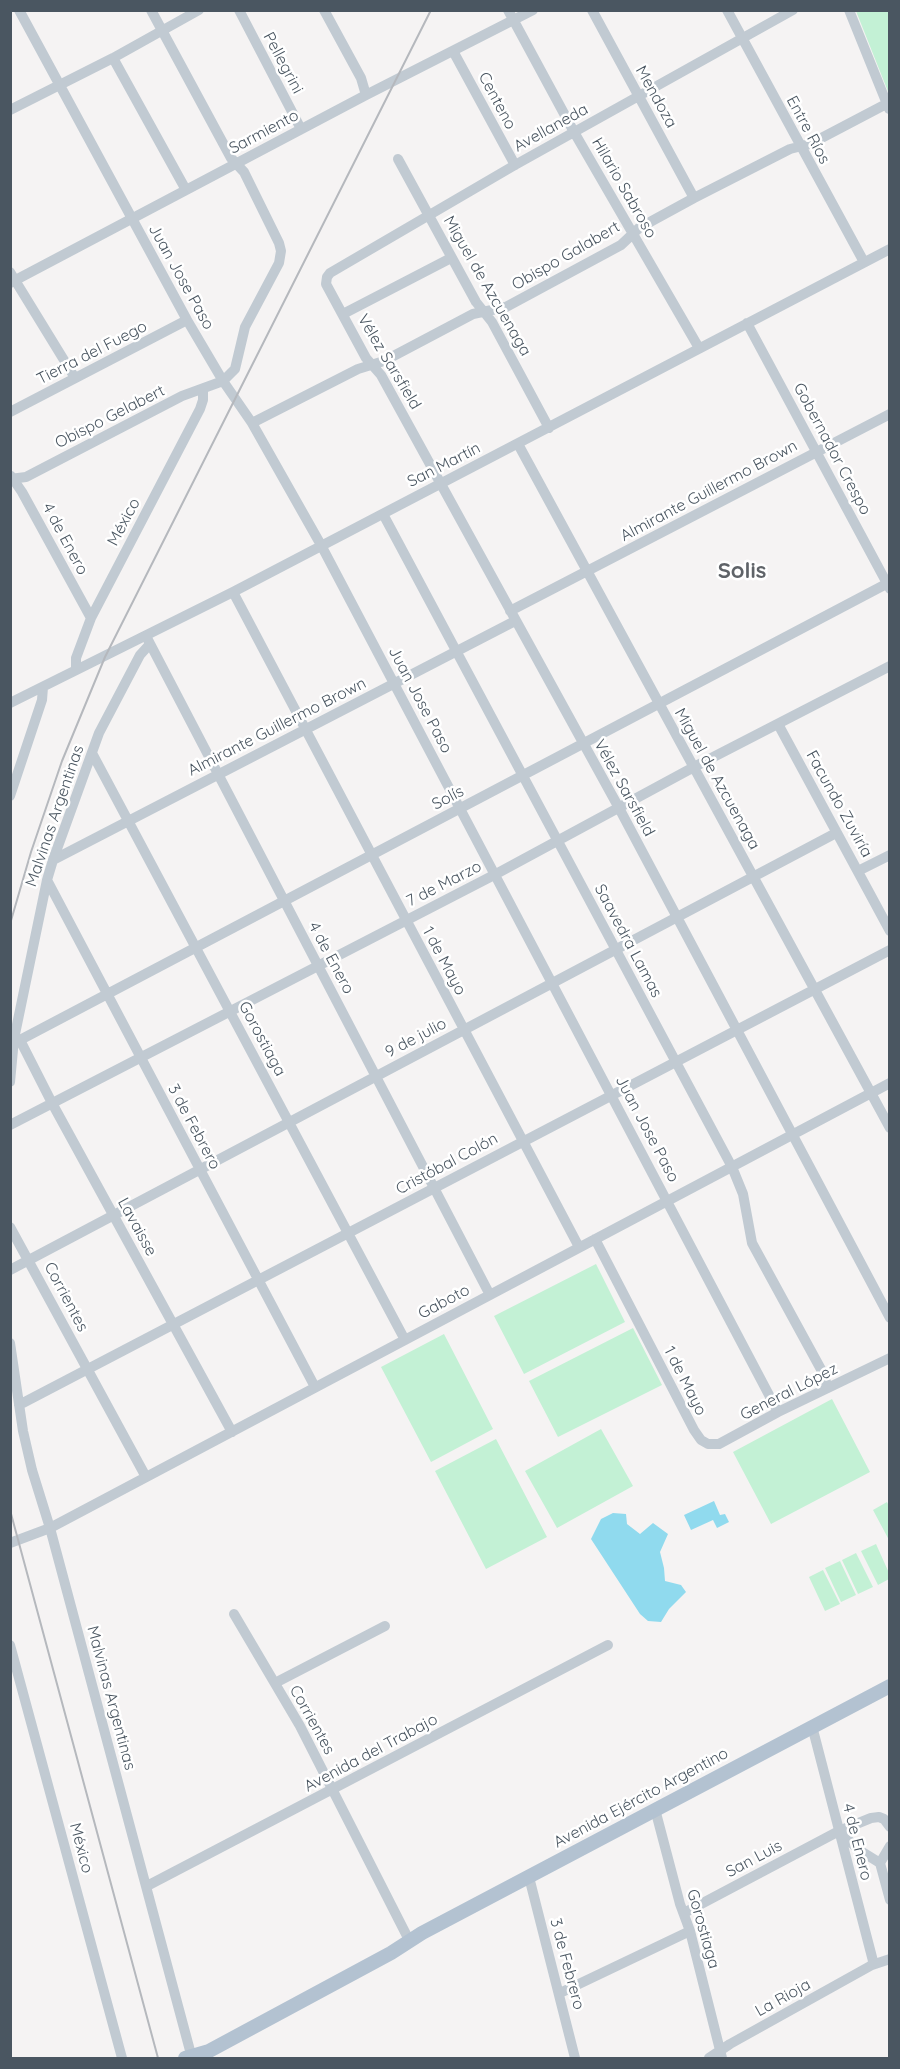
<!DOCTYPE html>
<meta charset="utf-8">
<style>
body{margin:0}
#map{position:relative;width:900px;height:2069px;overflow:hidden;background:#f5f3f3;font-family:Quicksand,sans-serif}
canvas{display:block}
.frame{position:absolute;inset:0;border:12px solid #4a5661;pointer-events:none}
</style>
<div id="map">
<canvas width="900" height="2069"></canvas>
<div class="frame"></div>
</div>
<script>
const ctx = document.querySelector('canvas').getContext('2d');
ctx.lineJoin = 'round';
function paint(path, color) { ctx.fillStyle = color; ctx.fill(path, 'evenodd'); }
const poly = rows => new Path2D(rows.map(r => 'M' + r).join(''));
function trace(path, color, width, dash) { ctx.strokeStyle = color; ctx.lineWidth = width; ctx.lineCap = dash ? 'butt' : 'round'; ctx.setLineDash(dash || []); ctx.stroke(path); }
function label(font, color, halo, rows, align = 'center') {
  ctx.font = font + ' Quicksand,sans-serif'; ctx.lineWidth = 5; ctx.setLineDash([]); ctx.textBaseline = 'middle'; ctx.strokeStyle = halo; ctx.fillStyle = color; for (const [text, x, y, turn = 0] of rows) {
    ctx.save(); ctx.translate(x, y); ctx.rotate((+turn || 0) * Math.PI / 180); ctx.textAlign = isNaN(turn) ? turn : align; if (halo) ctx.strokeText(text, 0, 0); ctx.fillText(text, 0, 0); ctx.restore();
  }
}
paint(poly([
 [856,11,889,11,889,94],
 [596,1264,625,1322,524,1374,494,1316],
 [633,1328,662,1385,558,1437,529,1381],
 [444,1334,493,1429,431,1462,381,1367],
 [832,1399,870,1472,771,1524,733,1452],
 [601,1429,633,1486,557,1528,525,1471],
 [496,1439,547,1537,486,1569,435,1471],
 [887,1502,889,1506,889,1540,873,1510],
 [876,1544,889,1573,889,1579,878,1585,861,1551],
 [856,1553,873,1587,858,1594,842,1560],
 [840,1561,856,1595,841,1602,825,1568],
 [823,1570,840,1604,825,1611,809,1577]
]), '#c3f1d5');
paint(poly([
 [714,1501,720,1515,725,1514,729,1522,717,1528,713,1520,691,1530,684,1515],
 [613,1513,626,1514,627,1524,640,1534,653,1523,668,1534,660,1552,664,1568,665,1581,681,1585,686,1592,669,1609,661,1622,648,1621,640,1614,591,1539,601,1519]
]), '#90daee');
trace(poly([
 [19,10,187,320,223,381,252,423,321,545,778,1412],
 [239,10,301,129],
 [324,10,361,78,366,95],
 [508,10,574,132,699,348],
 [592,10,694,198],
 [727,10,864,262],
 [793,10,515,165,330,273,327,277,326,284,366,358,381,375,619,808,890,1318],
 [849,10,889,109],
 [453,51,515,165],
 [113,58,186,190],
 [10,110,113,58,199,10],
 [398,159,476,302,492,322,549,428],
 [10,272,75,378],
 [10,283,366,95,533,10],
 [343,314,451,258],
 [747,323,890,589],
 [10,412,187,320],
 [252,423,358,369,384,361,473,314,506,307,621,245,639,228,694,198,790,149,810,144,890,102],
 [518,444,890,1128],
 [11,476,22,492,91,618],
 [10,479,26,477,182,396,223,381,235,369,245,327,279,263,281,251,279,243,244,172,231,158,151,10],
 [383,514,732,1167,743,1194,752,1243,823,1373,828,1388],
 [233,592,579,1247],
 [510,611,890,414],
 [146,636,490,1295],
 [76,670,76,658,91,618,200,409,203,400,203,390],
 [10,703,233,592,890,249],
 [778,724,890,931],
 [92,753,405,1340],
 [10,796,42,700,43,687],
 [53,860,515,621],
 [858,871,890,855],
 [47,880,315,1387],
 [15,1039,20,1040,52,1103,232,1432],
 [20,1040,890,582],
 [10,1082,14,1039,47,880,53,860,99,733,140,655,150,644],
 [10,1125,496,874,694,767,890,666],
 [10,1227,146,1477],
 [595,1239,694,1430,701,1440,708,1444,719,1444,778,1412,890,1358],
 [10,1270,836,833],
 [10,1343,23,1431,32,1470,50,1528,192,2058],
 [19,1405,890,950],
 [10,1543,50,1528,890,1083],
 [234,1614,300,1726,409,1940],
 [10,1645,122,2058],
 [275,1683,385,1626],
 [812,1726,873,1961,872,1965],
 [655,1809,680,1904,690,1931,722,2058],
 [839,1831,859,1850,880,1863,890,1900],
 [880,1863,890,1846],
 [529,1877,575,2058],
 [147,1886,608,1645],
 [684,1913,839,1831,871,1818,879,1817,884,1819,890,1827],
 [560,1993,690,1931],
 [709,2058,730,2044,872,1965,890,1959]
]), '#c1cad2', 10);
trace(poly([
 [185,2058,209,2051,391,1953,422,1933,890,1686]
]), '#b3c2d1', 14);
trace(poly([
 [10,924,31,852,62,761,105,657,431,10],
 [10,1510,158,2058]
]), '#b5b8bd', 2);
label('16px', '#4a5661', '#fff', [
 ["Pellegrini",283,63,62],
 ["Mendoza",656,97,61],
 ["Centeno",497,101,62],
 ["Avellaneda",551,128,-29],
 ["Entre Ríos",808,130,62],
 ["Sarmiento",264,132,-28],
 ["Hilario Sabroso",624,188,60],
 ["Obispo Galabert",566,256,-30],
 ["Juan Jose Paso",181,277,61],
 ["Miguel de Azcuenaga",487,286,60],
 ["Tierra del Fuego",92,353,-27],
 ["Vélez Sarsfield",389,362,59],
 ["Obispo Gelabert",110,417,-27],
 ["Gobernador Crespo",832,449,62],
 ["San Martín",444,465,-27],
 ["Almirante Guillermo Brown",709,491,-28],
 ["México",124,522,-62],
 ["4 de Enero",65,539,62],
 ["Juan Jose Paso",420,700,62],
 ["Almirante Guillermo Brown",277,727,-27],
 ["Miguel de Azcuenaga",717,779,61],
 ["Vélez Sarsfield",624,788,61],
 ["Solís",448,798,-28],
 ["Facundo Zuviría",839,804,61],
 ["Malvinas Argentinas",55,816,-71],
 ["7 de Marzo",444,884,-27],
 ["Saavedra Lamas",628,941,62],
 ["4 de Enero",331,958,62],
 ["1 de Mayo",444,961,62],
 ["9 de julio",416,1038,-28],
 ["Gorostiaga",262,1039,62],
 ["3 de Febrero",194,1127,62],
 ["Juan Jose Paso",647,1129,62],
 ["Cristóbal Colón",447,1164,-28],
 ["Lavaisse",137,1227,61],
 ["Corrientes",66,1297,62],
 ["Gaboto",444,1302,-28],
 ["1 de Mayo",685,1381,63],
 ["General López",789,1392,-27],
 ["Malvinas Argentinas",111,1698,75],
 ["Corrientes",312,1720,61],
 ["Avenida del Trabajo",371,1753,-28],
 ["Avenida Ejército Argentino",641,1798,-28],
 ["4 de Enero",857,1842,76],
 ["México",81,1848,75],
 ["San Luis",754,1859,-28],
 ["Gorostiaga",703,1929,74],
 ["3 de Febrero",567,1964,75],
 ["La Rioja",783,1998,-29]
]);
label('bold 22px', '#5f6368', '#fff', [
 ["Solis",742,571]
]);
</script>
